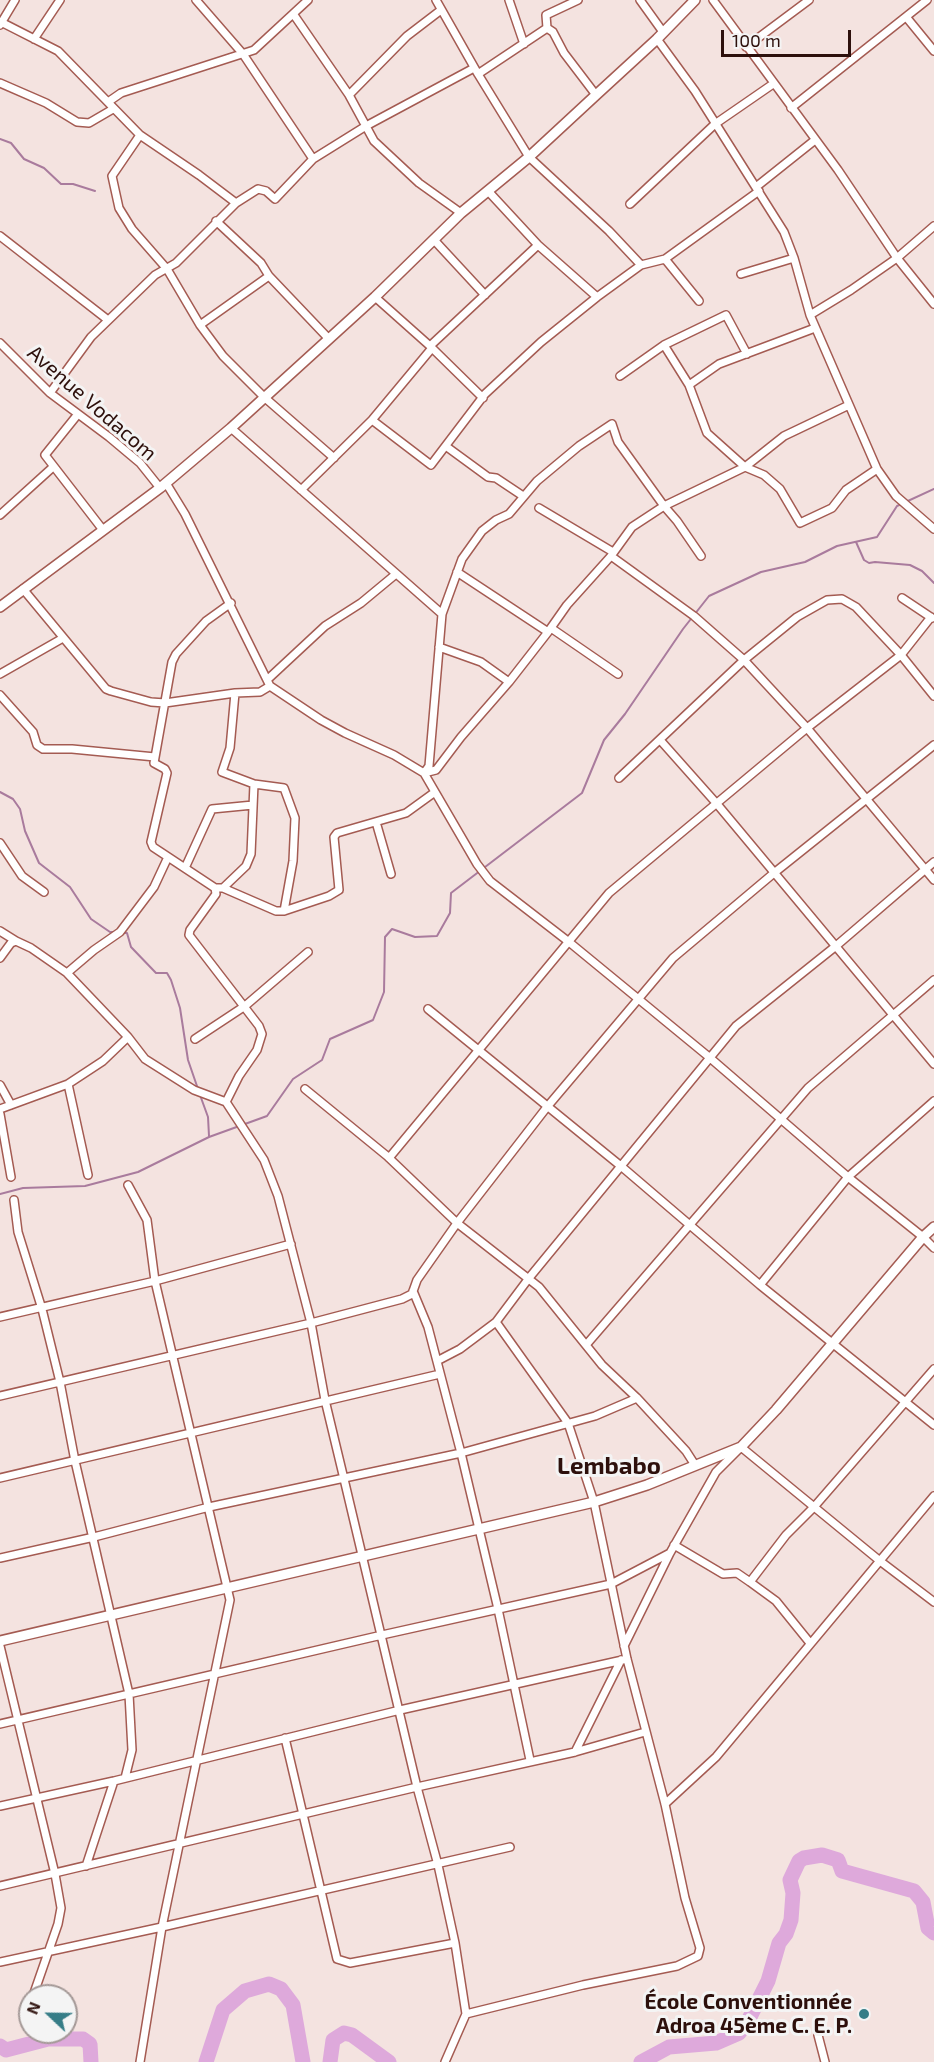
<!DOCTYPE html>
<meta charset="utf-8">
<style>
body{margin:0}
#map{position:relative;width:934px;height:2062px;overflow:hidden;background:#f4e3e0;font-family:"Exo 2",sans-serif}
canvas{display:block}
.north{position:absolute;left:18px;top:1984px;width:60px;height:60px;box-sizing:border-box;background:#f4f4f4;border:2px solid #a49997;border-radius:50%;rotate:292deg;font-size:16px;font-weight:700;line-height:24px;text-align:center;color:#2d100c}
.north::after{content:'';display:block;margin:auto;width:21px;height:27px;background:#367d87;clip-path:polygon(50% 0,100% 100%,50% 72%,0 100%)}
.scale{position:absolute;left:721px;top:30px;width:130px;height:27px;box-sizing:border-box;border:3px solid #2d100c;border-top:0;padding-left:8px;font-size:18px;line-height:21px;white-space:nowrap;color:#2d100c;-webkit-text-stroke:4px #f4f4f4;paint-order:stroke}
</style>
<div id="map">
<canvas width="934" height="2062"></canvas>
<div class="north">N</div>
<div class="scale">100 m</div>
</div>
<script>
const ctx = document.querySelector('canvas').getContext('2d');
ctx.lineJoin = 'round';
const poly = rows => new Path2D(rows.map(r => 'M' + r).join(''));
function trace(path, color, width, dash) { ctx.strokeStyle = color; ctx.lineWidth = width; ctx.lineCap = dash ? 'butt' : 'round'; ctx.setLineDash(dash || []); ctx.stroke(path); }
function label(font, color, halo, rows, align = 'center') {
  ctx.font = font + ' "Exo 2",sans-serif'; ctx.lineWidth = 6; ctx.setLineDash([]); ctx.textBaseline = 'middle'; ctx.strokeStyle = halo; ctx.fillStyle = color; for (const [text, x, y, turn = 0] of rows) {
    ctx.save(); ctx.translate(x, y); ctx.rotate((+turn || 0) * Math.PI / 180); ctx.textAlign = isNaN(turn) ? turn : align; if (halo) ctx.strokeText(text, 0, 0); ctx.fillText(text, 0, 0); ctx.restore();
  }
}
trace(poly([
 [0,139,11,143,24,159,44,168,61,184,73,184,95,191],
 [856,542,864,560,869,563,875,562,910,565,922,571,934,583],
 [0,792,13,799,20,809,25,831,39,863,70,887,91,919,110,932,114,932],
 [123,933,127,933,131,947,156,973,167,973,171,980,180,1008,188,1060,198,1089],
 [200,1095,208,1117,209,1136],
 [0,1194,23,1188,85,1186,138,1172,209,1137,267,1116,293,1079,322,1060,330,1039,373,1020,384,992,385,937,392,929,415,937,437,936,450,913,451,893,582,793,604,740,625,714,683,629,709,596,761,572,805,562,837,546,877,537,897,506,934,489]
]), '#a97b9d', 2);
trace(poly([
 [0,2046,6,2050,48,2039,83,2039,90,2044,91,2062],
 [206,2062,223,2010,245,1991,269,1984,281,1989,293,2005,303,2062],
 [330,2062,333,2040,344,2033,352,2035,389,2062],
 [641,2062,669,2047,716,2043,739,2033,747,2023,768,1981,779,1943,786,1934,791,1920,793,1893,790,1880,799,1861,804,1858,822,1855,838,1860,842,1871,914,1891,923,1902,928,1928,934,1933]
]), '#dea9db', 15);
const street = poly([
 [196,0,243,54,313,159],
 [436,0,478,74,529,157,609,231,641,265],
 [509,0,524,44],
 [640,0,663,32],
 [713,0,838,170,897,258,934,304],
 [294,15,349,95,374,141,419,183,461,213],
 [907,18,934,51],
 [1,22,58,51,140,135,199,175,236,203],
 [0,25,15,0],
 [547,28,553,32,564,53,596,95],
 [34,39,60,0],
 [657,39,695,91,784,232,794,258,810,315,877,469,896,496,934,529],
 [746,47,809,0],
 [478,74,547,28,546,15,578,0],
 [0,83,46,103,77,122,89,123,113,109],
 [349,95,407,36,441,10],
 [108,102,121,93,254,50,308,0],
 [791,108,927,0],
 [140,135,112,176,119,208,132,229,167,269,200,325,223,356,264,397,334,458],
 [756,187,815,140],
 [488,191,538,245,597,297],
 [630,204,715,124,773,84],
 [216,221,261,263,269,276,329,339],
 [0,236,108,320],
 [435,241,485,295],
 [665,259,699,301],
 [741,274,794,258],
 [375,297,430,346,483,398],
 [810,315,851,290,897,258,934,226],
 [200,325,269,276],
 [0,343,50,393,109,437,140,463,160,488],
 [664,345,689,385,707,433,745,467,764,475,780,489,800,523,832,508,846,490,877,469],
 [430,346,538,245],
 [620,376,664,345,726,315,747,354],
 [689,385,719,364,815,328],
 [50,393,91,337,155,275,176,263,236,203,258,189,266,191,275,199,313,159,366,126,474,68],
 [78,414,45,455,103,530],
 [372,420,431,465,485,394,541,342,597,297,641,265,665,259,759,191],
 [231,428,442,614],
 [447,447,488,477,496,478,523,496],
 [166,483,185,514,270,686,321,720,345,733,394,755,424,773,477,864,490,881,569,942,709,1057,848,1177,923,1237,934,1248],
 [301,490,372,420,432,348],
 [539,508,613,552],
 [0,515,53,467],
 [611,556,694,616,744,660,807,728,934,880],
 [457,572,548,632],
 [23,589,106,689,111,691,151,702,165,703,235,693,260,692,270,686],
 [902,598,932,618],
 [551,628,618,674],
 [439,647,481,662,509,682],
 [0,674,63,638],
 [268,679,325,626,361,603,396,574],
 [0,695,33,732,37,745,43,749,72,749,155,757],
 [661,741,717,804,934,1064],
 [424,773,429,766,442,614,462,559,482,531,496,520,509,514,537,481,579,446,612,424,618,442,664,506,677,521,701,556],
 [424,773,436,770,461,737,509,682,548,632,567,605,611,556,632,527,664,506,745,467,784,436,849,405],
 [619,778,744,660,797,617,827,600,842,599,856,607,901,655,934,696],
 [254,784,284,788,295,818,293,861,284,911],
 [376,822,391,874],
 [0,843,22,876,44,892],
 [185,868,212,809,253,805],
 [215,888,223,888,276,911,284,911,329,896,339,890,334,837,337,833,406,813,435,792],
 [223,888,246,866,251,854,254,784,222,772,230,748,235,693],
 [0,931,16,941],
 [0,958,11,943,16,941,31,948,67,973,128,1037,145,1059,194,1090,226,1102,264,1160,278,1196,311,1323,325,1400,344,1479,417,1787,438,1865,455,1943,466,2014,445,2062],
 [67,973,94,950,120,932,154,887,168,857],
 [428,1009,622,1167,760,1285,934,1425],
 [195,1039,245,1006,308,952],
 [68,1084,88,1175],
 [0,1085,11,1105],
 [305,1089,387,1156,457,1223,539,1287,602,1365,637,1398,686,1451,695,1465],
 [226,1102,239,1076,257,1050,262,1034,259,1026,189,935,190,930,216,894,215,888,153,847,151,842,167,773,165,769,154,763,172,662,176,654,206,621,231,603],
 [0,1109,68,1084,103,1061,128,1037],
 [0,1114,11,1177],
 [389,1158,609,893,807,728,901,655,931,617],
 [128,1185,147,1220,155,1281,230,1600,162,1927,140,2062],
 [14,1200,18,1232,42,1309,60,1382,75,1461,129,1694,132,1750,125,1778],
 [760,1285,848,1177,934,1101],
 [413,1291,428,1327,461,1453,498,1609,530,1760],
 [0,1317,155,1281,291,1244],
 [586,1345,808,1088,934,980],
 [437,1361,460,1349,496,1322,529,1278,736,1026,836,946,934,862],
 [0,1396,311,1323,402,1299,412,1294,417,1280,457,1223,547,1107,673,958,774,873,934,745],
 [0,1478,440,1374],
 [674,1545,723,1574,737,1573,750,1582,776,1601,810,1643],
 [0,1558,94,1537,209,1507,461,1453,595,1416,637,1398],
 [750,1582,786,1535,814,1507,934,1369],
 [0,1646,55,1874,61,1908,58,1924,33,1996],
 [624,1646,670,1553,716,1472,741,1447,880,1561,934,1602],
 [0,1724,382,1635,611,1584,670,1553],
 [285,1738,337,1959,350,1963,455,1943],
 [575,1752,621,1660],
 [665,1804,716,1757,934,1496],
 [0,1806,114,1781,400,1710,627,1659],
 [86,1866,114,1781],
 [0,1886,417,1787,575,1752,645,1732],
 [0,1962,162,1927,510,1847],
 [466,2014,583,1985,677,1966,698,1956,700,1948,685,1898,665,1804,627,1659,594,1502,568,1423,496,1322],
 [818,2035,825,2062]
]);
const secondary = poly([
 [0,607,160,488,231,428,375,297,461,213,529,157,596,95,657,39,695,0],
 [0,1641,594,1502,647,1485,741,1447,776,1410,923,1237,934,1227]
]);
trace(street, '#a45b52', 10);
trace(secondary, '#a45b52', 12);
trace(street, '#fff', 7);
trace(secondary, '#fff', 9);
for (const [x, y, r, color] of [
 [864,2014,6,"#367d87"]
]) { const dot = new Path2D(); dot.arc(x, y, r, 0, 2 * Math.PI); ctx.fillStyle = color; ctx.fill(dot); trace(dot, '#f4f4f4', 2); }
label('21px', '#2d100c', '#f4f4f4', [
 ["Avenue Vodacom",92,403,41]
]);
label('bold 21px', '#2d100c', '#f4f4f4', [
 ["École Conventionnée",852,2002],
 ["Adroa 45ème C. E. P.",852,2026]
], 'right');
label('bold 24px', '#2d100c', '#f4f4f4', [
 ["Lembabo",609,1466]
]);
</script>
